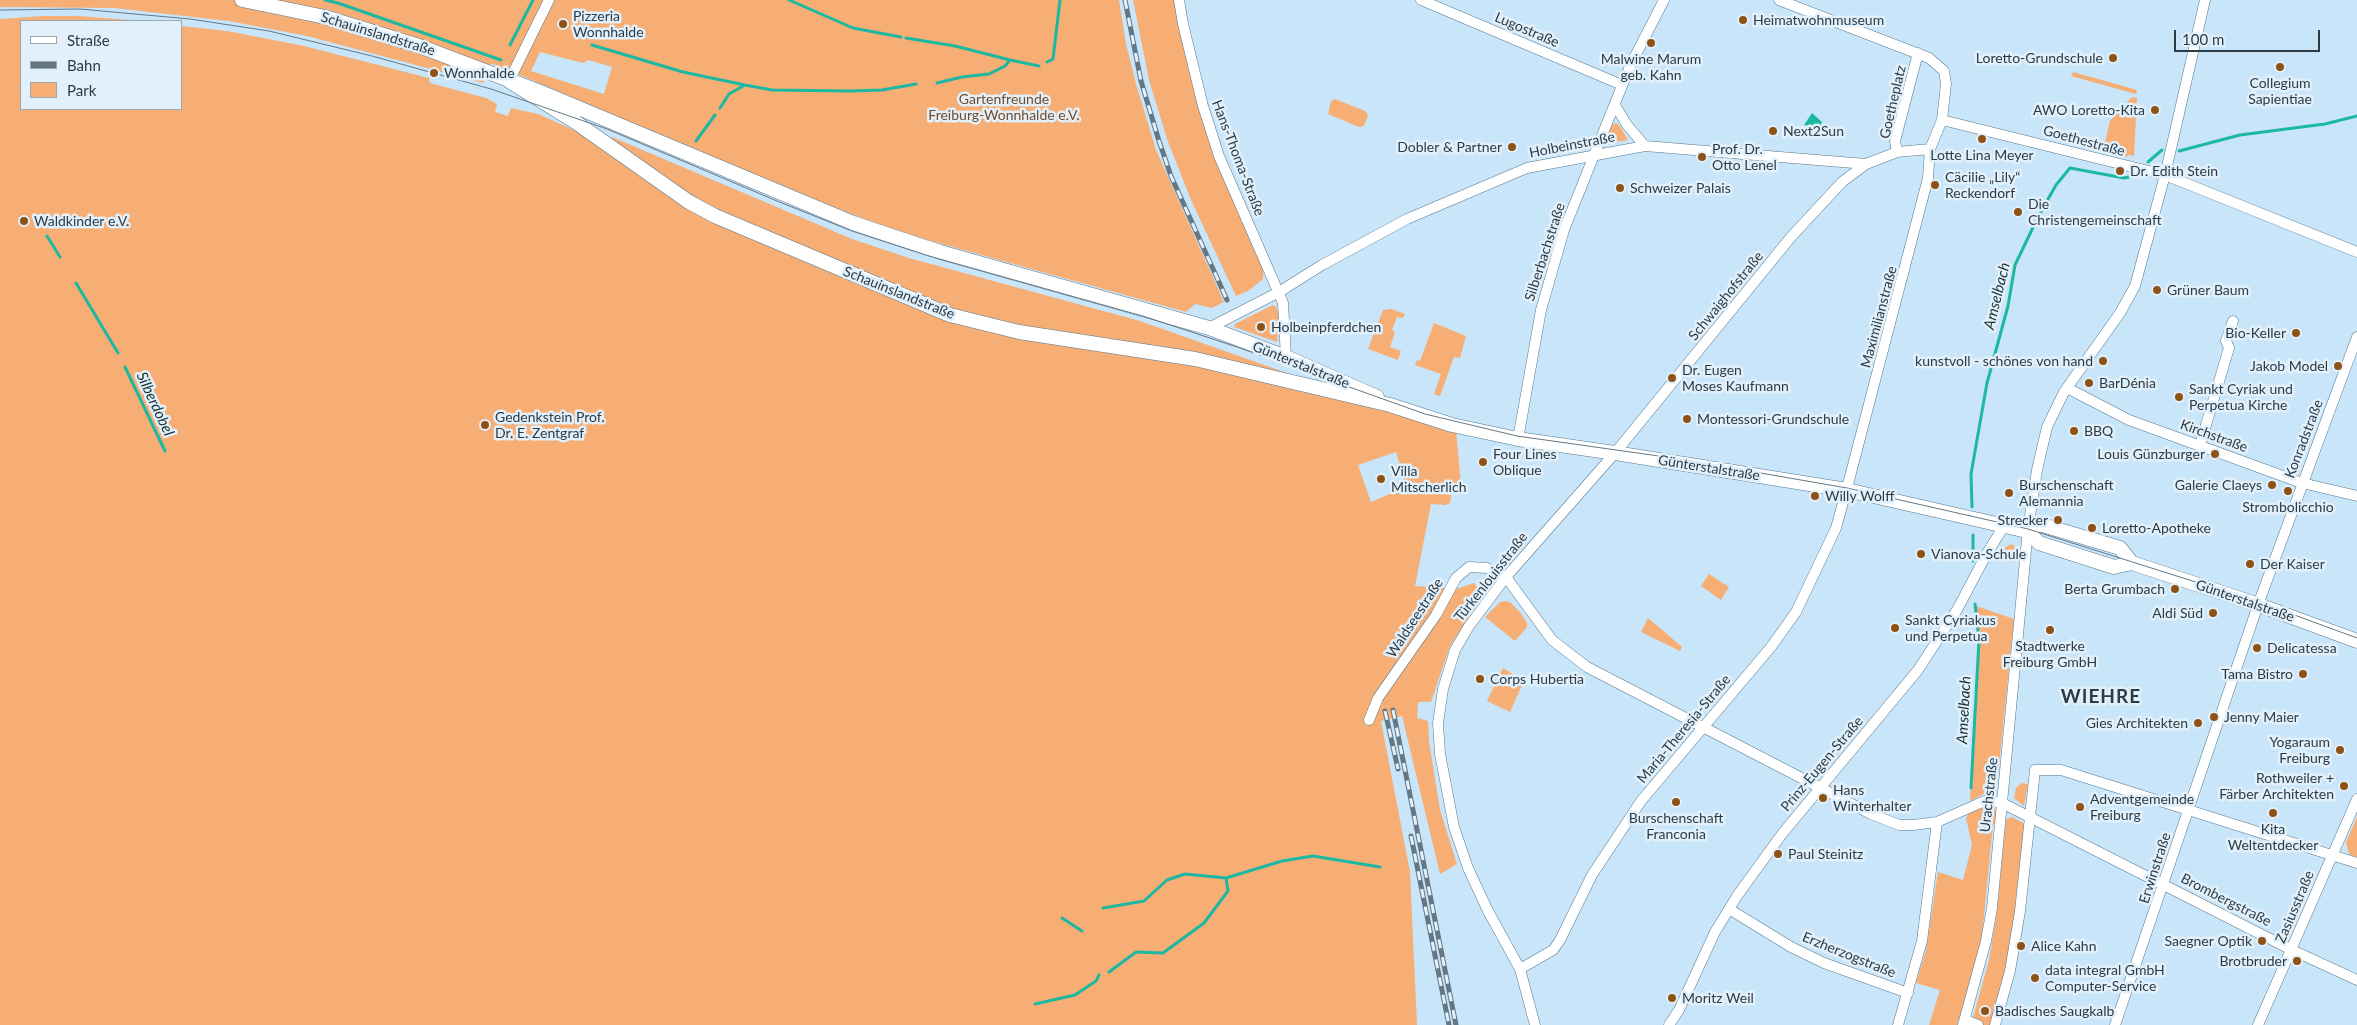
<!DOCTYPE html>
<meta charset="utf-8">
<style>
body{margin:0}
#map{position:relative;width:2357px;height:1025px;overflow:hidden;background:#c8e5fa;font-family:Lato,sans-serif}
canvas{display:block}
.legend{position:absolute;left:20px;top:20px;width:162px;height:90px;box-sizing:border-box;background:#e2f0fb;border:1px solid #9aa8b2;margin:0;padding:6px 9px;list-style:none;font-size:15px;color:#2d3b45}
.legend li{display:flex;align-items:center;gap:10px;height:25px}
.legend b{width:25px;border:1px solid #9aa8b2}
.scale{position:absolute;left:2174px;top:30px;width:146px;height:22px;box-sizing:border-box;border:2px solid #2d3b45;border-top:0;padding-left:6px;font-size:15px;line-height:18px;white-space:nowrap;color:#2d3b45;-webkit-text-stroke:4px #e2f0fb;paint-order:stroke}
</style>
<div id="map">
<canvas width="2357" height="1025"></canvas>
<ul class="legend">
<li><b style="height:6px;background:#fff"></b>Straße</li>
<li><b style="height:6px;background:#647785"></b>Bahn</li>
<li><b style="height:14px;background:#f6ae74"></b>Park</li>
</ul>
<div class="scale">100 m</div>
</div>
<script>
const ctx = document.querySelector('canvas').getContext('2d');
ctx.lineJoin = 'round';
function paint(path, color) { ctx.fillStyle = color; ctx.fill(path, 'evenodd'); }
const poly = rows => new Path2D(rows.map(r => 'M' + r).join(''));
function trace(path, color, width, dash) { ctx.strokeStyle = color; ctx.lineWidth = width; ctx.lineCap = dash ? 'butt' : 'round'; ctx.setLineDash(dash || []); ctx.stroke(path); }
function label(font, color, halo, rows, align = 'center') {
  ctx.font = font + ' Lato,sans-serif'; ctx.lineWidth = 5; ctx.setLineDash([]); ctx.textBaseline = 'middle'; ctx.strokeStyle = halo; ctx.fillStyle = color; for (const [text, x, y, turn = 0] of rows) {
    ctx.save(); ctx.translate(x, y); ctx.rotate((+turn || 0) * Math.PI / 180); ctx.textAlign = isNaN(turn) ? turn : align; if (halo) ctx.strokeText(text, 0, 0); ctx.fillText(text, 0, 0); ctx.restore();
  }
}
paint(poly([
 [0,0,1119,0,1126,44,1136,84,1156,150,1224,302,1212,308,1195,304,1186,312,899,232,807,197,496,65,490,64,483,83,307,36,229,21,114,8,0,7],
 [540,52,583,63,588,60,612,67,604,94,531,71],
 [1133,0,1175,0,1179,27,1263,267,1263,279,1248,291,1236,296,1191,200,1167,139,1149,80],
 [43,16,79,16,143,21,21,21,21,109,181,109,181,26,227,31,304,46,429,78,430,83,486,98,497,104,495,112,508,116,511,108,538,114,576,131,599,147,612,137,852,239,909,258,1140,321,1332,389,1456,430,1461,486,1452,489,1450,503,1445,505,1431,504,1415,586,1456,589,1474,583,1483,596,1450,646,1431,702,1418,702,1417,718,1428,721,1429,741,1440,810,1457,864,1440,874,1402,716,1381,721,1410,872,1417,1025,0,1025,0,19],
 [1396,452,1406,487,1371,502,1358,465],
 [2073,72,2137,90,2136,94,2071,76],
 [2132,97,2137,98,2134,156,2128,155,2127,157,2103,151,2110,121],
 [1335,99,1365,111,1368,115,1364,126,1359,127,1328,114,1331,101],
 [1616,123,1619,125,1628,140,1608,143,1606,139,1612,125],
 [1273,305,1276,307,1280,316,1277,342,1234,327,1235,324],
 [1391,309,1405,314,1403,318,1397,317,1392,330,1395,332,1390,347,1401,351,1398,360,1368,349,1383,310],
 [1434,323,1466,336,1460,358,1454,357,1440,396,1434,394,1441,374,1415,365,1417,360,1420,361],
 [2010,544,2015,546,2013,562,1998,557,2001,552],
 [1709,574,1729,587,1721,600,1701,586],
 [1505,601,1510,602,1520,612,1527,623,1527,627,1515,641,1485,617,1500,602],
 [1976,606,2014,619,1998,775,1994,785,1982,795,1970,801,1978,639],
 [1648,618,1682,647,1680,651,1641,632],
 [1503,668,1524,681,1510,712,1487,701],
 [2022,783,2028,784,2024,806,2014,798,2016,788],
 [1987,805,1994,807,1997,813,1997,821,1993,824,1982,936,1964,1006,1957,1025,1929,1025,1940,990,1916,983,1926,950,1938,872,1963,880,1972,845,1966,818,1970,812],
 [2012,817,2025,824,2016,917,2007,971,1992,1025,1971,1025,1989,960,1997,912,2006,819],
 [2357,817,2357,857,2349,854,2346,842]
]), '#f6ae74');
paint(poly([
 [1812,113,1822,122,1820,127,1804,125]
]), '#1db8a1');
trace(poly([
 [325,0,338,3,501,60],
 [789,0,853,28,901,37],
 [906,38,955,46,1010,60],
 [510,45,533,0],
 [592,45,683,72,745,85],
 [1047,62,1053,59,1060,0],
 [937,83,962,77,989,74,1005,66,1010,60,1039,66],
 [720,108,729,94,745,85,772,90,850,91,882,90,916,84],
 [696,141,715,115],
 [2179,151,2240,135,2325,124,2357,116],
 [2148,162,2162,150],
 [47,236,60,257],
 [76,283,118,353],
 [125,367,165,451],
 [1972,507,1971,474,1987,383,2008,306,2015,265,2038,217,2056,185,2070,168,2124,178,2134,176],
 [1973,535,1973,561],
 [1971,788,1979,640,1975,604],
 [1103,908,1144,901,1167,880,1185,874,1226,878,1282,861,1313,856,1380,867],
 [1062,918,1082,931],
 [1109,972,1136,952,1163,953,1204,923,1228,891,1226,878],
 [1035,1004,1075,995,1096,981,1099,975]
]), '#1db8a1', 3);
const minor = poly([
 [1179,0,1183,24,1203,106,1219,156,1283,303,1286,357],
 [1421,0,1622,85],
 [509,81,549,0],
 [1615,105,1627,125,1645,146],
 [1942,120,2165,175,2357,252],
 [1897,152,1895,141,1918,53],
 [1209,328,1279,292,1322,265,1407,219,1527,168,1645,146,1866,164,1897,152,1930,149],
 [2067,388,2129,420,2302,483,2357,496],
 [1518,439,1541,310,1564,230,1630,66,1664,0],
 [2200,445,2229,348,2226,341,2233,321],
 [1369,720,1378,698,1436,615,1456,578,1469,567,1487,568,1506,577,1552,640,1587,667,1871,814,1899,825,1913,825,1937,822,1987,800,2002,803,2292,950,2357,980],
 [1729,909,1791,947,1824,963,1908,993],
 [1520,969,1553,950,1560,940,1592,875,1641,801,1771,647,1796,612,1836,528,1847,488,1928,178,1930,149,1942,120,1946,84,1944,71,1929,58,1779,0],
 [1965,1020,1978,1025],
 [1535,1025,1520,969,1488,911,1468,868,1454,827,1440,754,1438,723,1443,689,1455,650,1469,626,1506,577,1615,453,1791,237,1842,182,1866,164],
 [1669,1025,1679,1010,1715,932,1737,896,1782,834,1918,670,1957,610,1986,555,2004,526],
 [1898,1025,1922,941,1937,822],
 [1963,1025,1986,941,1992,908,2028,529,2037,470,2047,427,2064,392,2120,313,2135,286,2165,175,2205,0],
 [1995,1025,2010,971,2020,911,2035,770,2061,770,2357,863],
 [2115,1025,2259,602,2357,337],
 [2258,1025,2357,799]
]);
const secondary = poly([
 [242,0,325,17,419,46,538,91,853,223,940,252,1209,328,1286,357,1377,397],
 [509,81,574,121,689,202,715,216,950,315,1019,332,1195,359,1390,405,1452,425,1518,439,1615,453,1847,490,2027,531,2039,543,2114,567,2132,563],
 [2027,531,2039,524,2120,548,2132,563,2259,605,2357,641]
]);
trace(minor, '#56788f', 11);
trace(secondary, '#56788f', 15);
trace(minor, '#fff', 10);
trace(secondary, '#fff', 14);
trace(poly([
 [0,10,80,9,190,19,269,31,372,56,491,89,607,129,777,201,852,231,929,256,1146,317,1240,348,1425,414,1517,436,1680,459,1847,488,2028,529,2259,602,2357,638]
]), '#647785', 1);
const rail = poly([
 [1125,0,1141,81,1159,141,1171,176,1227,300],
 [1393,710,1456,1025],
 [1385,711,1398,769],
 [1411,836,1449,1025]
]);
trace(rail, '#647785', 5);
trace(rail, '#e2f0fb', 3, [9]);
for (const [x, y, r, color] of [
 [1743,20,5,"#8f5215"],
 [563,24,5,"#8f5215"],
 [1651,43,5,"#8f5215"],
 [2113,58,5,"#8f5215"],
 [2280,67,5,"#8f5215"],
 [434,73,5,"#8f5215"],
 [2155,110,5,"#8f5215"],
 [1773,131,5,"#8f5215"],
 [1982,139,5,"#8f5215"],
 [1512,147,5,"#8f5215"],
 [1702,157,5,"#8f5215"],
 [2120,171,5,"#8f5215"],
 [1935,185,5,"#8f5215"],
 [1620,188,5,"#8f5215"],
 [2018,212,5,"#8f5215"],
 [24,221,5,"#8f5215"],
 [2157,290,5,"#8f5215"],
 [1261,327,5,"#8f5215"],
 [2296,333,5,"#8f5215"],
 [2103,361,5,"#8f5215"],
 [2338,366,5,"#8f5215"],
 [1672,378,5,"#8f5215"],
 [2089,383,5,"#8f5215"],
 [2179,397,5,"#8f5215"],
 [1687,419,5,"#8f5215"],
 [485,425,5,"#8f5215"],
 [2074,431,5,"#8f5215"],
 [2215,454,5,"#8f5215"],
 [1483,462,5,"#8f5215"],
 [1381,479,5,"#8f5215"],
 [2272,485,5,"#8f5215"],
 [2288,491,5,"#8f5215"],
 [2009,493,5,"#8f5215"],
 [1815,496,5,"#8f5215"],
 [2058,520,5,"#8f5215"],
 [2092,528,5,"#8f5215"],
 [1921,554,5,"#8f5215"],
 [2250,564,5,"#8f5215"],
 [2175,589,5,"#8f5215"],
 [2213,613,5,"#8f5215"],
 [1895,628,5,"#8f5215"],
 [2050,630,5,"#8f5215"],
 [2257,648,5,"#8f5215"],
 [2303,674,5,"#8f5215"],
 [1480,679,5,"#8f5215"],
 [2214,717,5,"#8f5215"],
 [2198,723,5,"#8f5215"],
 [2340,750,5,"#8f5215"],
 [2344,786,5,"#8f5215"],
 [1823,798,5,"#8f5215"],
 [1676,802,5,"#8f5215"],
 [2080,807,5,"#8f5215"],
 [2273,813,5,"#8f5215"],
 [1778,854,5,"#8f5215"],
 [2262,941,5,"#8f5215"],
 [2021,946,5,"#8f5215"],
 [2297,961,5,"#8f5215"],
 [2035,978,5,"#8f5215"],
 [1672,998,5,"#8f5215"],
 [1985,1011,5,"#8f5215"]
]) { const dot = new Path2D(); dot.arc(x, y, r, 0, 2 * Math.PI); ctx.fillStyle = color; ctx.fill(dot); trace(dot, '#e2f0fb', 2); }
label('14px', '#2d3b45', '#e2f0fb', [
 ["Pizzeria",573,16],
 ["Wonnhalde",573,32],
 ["Heimatwohnmuseum",1753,20],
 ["Loretto-Grundschule",2103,58,"right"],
 ["Malwine Marum",1651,59,"center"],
 ["geb. Kahn",1651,75,"center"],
 ["Wonnhalde",444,73],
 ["Collegium",2280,83,"center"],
 ["Sapientiae",2280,99,"center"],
 ["AWO Loretto-Kita",2145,110,"right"],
 ["Next2Sun",1783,131],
 ["Dobler & Partner",1502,147,"right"],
 ["Prof. Dr.",1712,149],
 ["Otto Lenel",1712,165],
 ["Lotte Lina Meyer",1982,155,"center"],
 ["Dr. Edith Stein",2130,171],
 ["Cäcilie „Lily“",1945,177],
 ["Reckendorf",1945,193],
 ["Schweizer Palais",1630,188],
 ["Die",2028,204],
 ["Christengemeinschaft",2028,220],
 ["Waldkinder e.V.",34,221],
 ["Grüner Baum",2167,290],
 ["Holbeinpferdchen",1271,327],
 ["Bio-Keller",2286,333,"right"],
 ["kunstvoll - schönes von hand",2093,361,"right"],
 ["Jakob Model",2328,366,"right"],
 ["Dr. Eugen",1682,370],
 ["Moses Kaufmann",1682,386],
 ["BarDénia",2099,383],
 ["Sankt Cyriak und",2189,389],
 ["Perpetua Kirche",2189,405],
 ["Gedenkstein Prof.",495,417],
 ["Dr. E. Zentgraf",495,433],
 ["Montessori-Grundschule",1697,419],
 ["BBQ",2084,431],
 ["Four Lines",1493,454],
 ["Oblique",1493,470],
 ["Louis Günzburger",2205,454,"right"],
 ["Villa",1391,471],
 ["Mitscherlich",1391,487],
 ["Burschenschaft",2019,485],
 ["Alemannia",2019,501],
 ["Galerie Claeys",2262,485,"right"],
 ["Willy Wolff",1825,496],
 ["Strombolicchio",2288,507,"center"],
 ["Strecker",2048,520,"right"],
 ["Loretto-Apotheke",2102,528],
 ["Vianova-Schule",1931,554],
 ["Der Kaiser",2260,564],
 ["Berta Grumbach",2165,589,"right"],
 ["Aldi Süd",2203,613,"right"],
 ["Sankt Cyriakus",1905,620],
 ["und Perpetua",1905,636],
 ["Stadtwerke",2050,646,"center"],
 ["Freiburg GmbH",2050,662,"center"],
 ["Delicatessa",2267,648],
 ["Tama Bistro",2293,674,"right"],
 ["Corps Hubertia",1490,679],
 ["Jenny Maier",2224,717],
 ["Gies Architekten",2188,723,"right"],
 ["Yogaraum",2330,742,"right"],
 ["Freiburg",2330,758,"right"],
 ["Rothweiler +",2334,778,"right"],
 ["Färber Architekten",2334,794,"right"],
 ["Hans",1833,790],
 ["Winterhalter",1833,806],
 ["Adventgemeinde",2090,799],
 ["Freiburg",2090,815],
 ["Burschenschaft",1676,818,"center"],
 ["Franconia",1676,834,"center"],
 ["Kita",2273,829,"center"],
 ["Weltentdecker",2273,845,"center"],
 ["Paul Steinitz",1788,854],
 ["Saegner Optik",2252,941,"right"],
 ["Alice Kahn",2031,946],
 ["Brotbruder",2287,961,"right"],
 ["data integral GmbH",2045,970],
 ["Computer-Service",2045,986],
 ["Moritz Weil",1682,998],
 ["Badisches Saugkalb",1995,1011]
], 'left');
label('14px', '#2d3b45', '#e2f0fb', [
 ["Lugostraße",1527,30,23],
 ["Schauinslandstraße",378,34,17],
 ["Goetheplatz",1893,102,-77],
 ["Goethestraße",2084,141,15],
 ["Holbeinstraße",1572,145,-11],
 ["Hans-Thoma-Straße",1238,158,69],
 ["Silberbachstraße",1545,252,-72],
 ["Schauinslandstraße",899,293,22],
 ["Schwaighofstraße",1726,296,-51],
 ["Maximilianstraße",1879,317,-75],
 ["Günterstalstraße",1301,365,22],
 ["Kirchstraße",2214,436,20],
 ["Konradstraße",2304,439,-69],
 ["Günterstalstraße",1709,468,9],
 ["Türkenlouisstraße",1491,577,-52],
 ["Günterstalstraße",2245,601,19],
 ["Waldseestraße",1415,618,-57],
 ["Maria-Theresia-Straße",1684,729,-50],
 ["Prinz-Eugen-Straße",1822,764,-50],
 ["Urachstraße",1989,795,-84],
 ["Erwinstraße",2155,868,-72],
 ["Brombergstraße",2226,900,27],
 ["Zasiusstraße",2295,907,-67],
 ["Erzherzogstraße",1849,955,22]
]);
label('14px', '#754c2a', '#e2f0fb', [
 ["Gartenfreunde",1004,99],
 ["Freiburg-Wonnhalde e.V.",1004,115]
]);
label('italic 15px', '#16332e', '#e2f0fb', [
 ["Amselbach",1997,296,-76],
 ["Silberdobel",155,404,65],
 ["Amselbach",1964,710,-87]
]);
ctx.letterSpacing = '1px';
label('bold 19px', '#2d3b45', '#e2f0fb', [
 ["WIEHRE",2101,697]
]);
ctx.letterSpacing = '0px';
</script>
